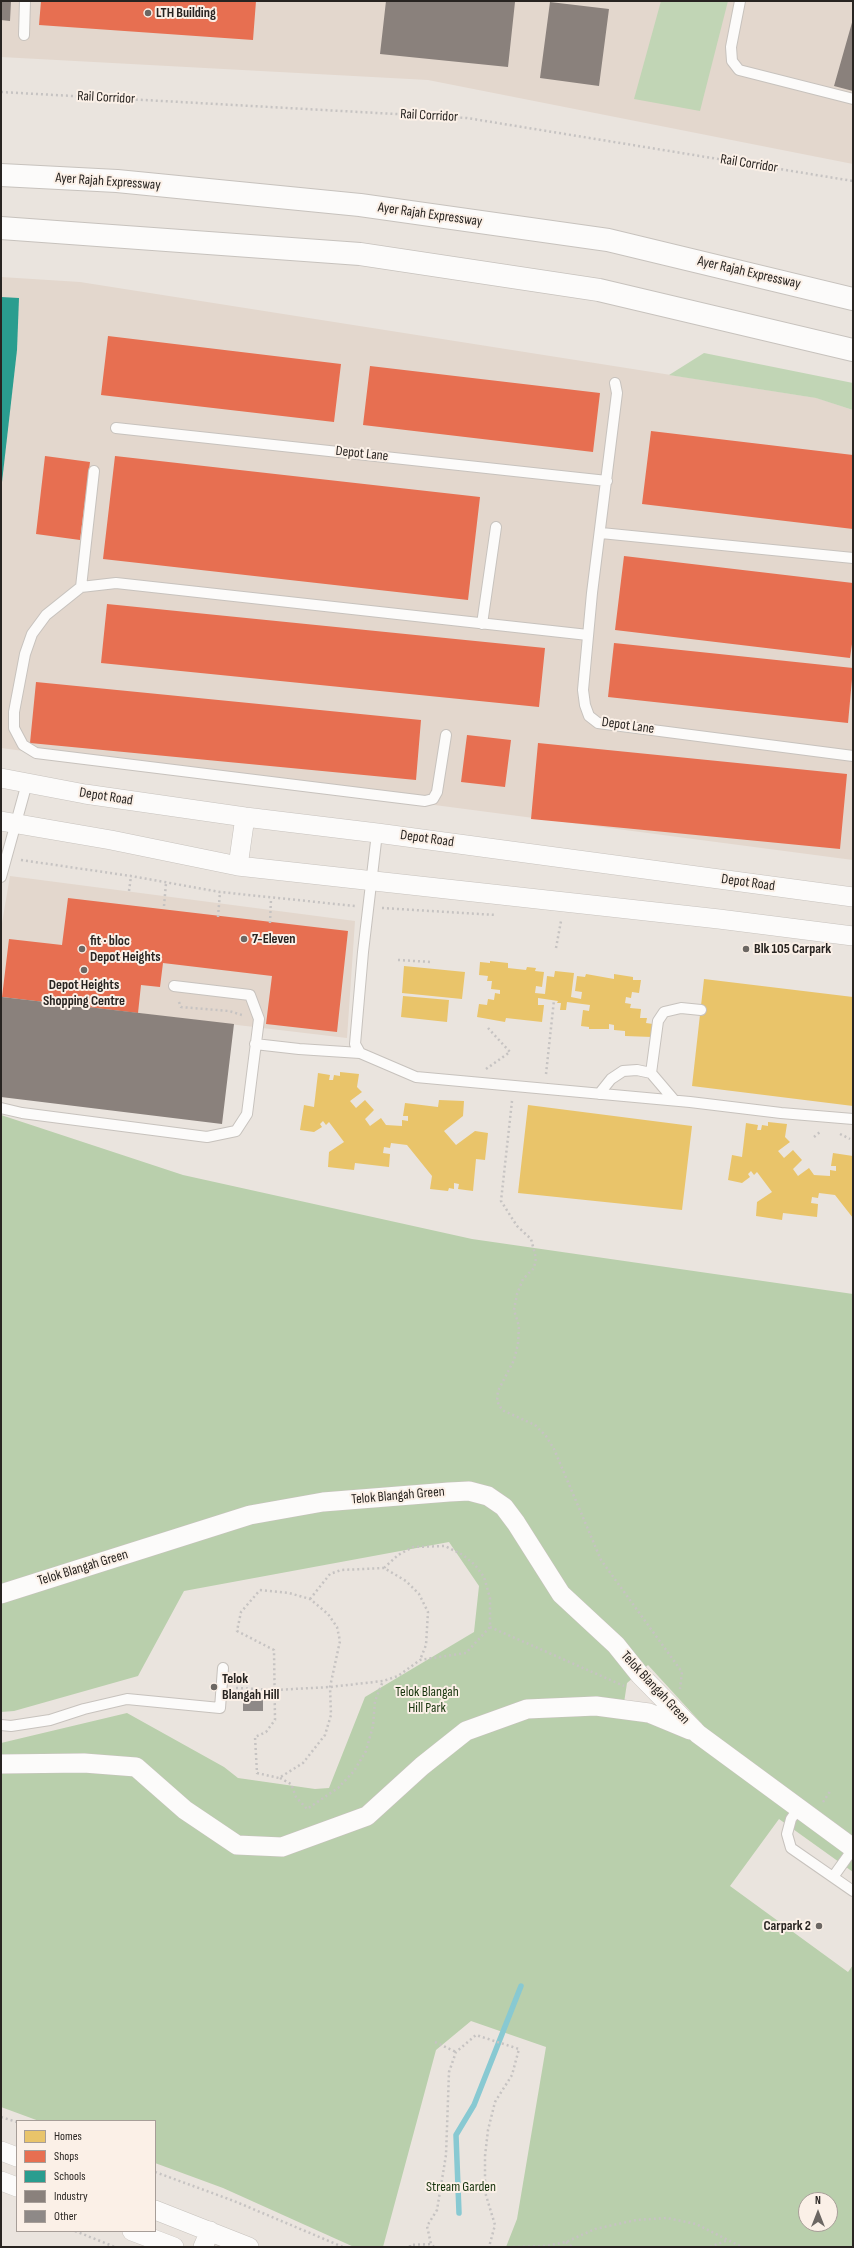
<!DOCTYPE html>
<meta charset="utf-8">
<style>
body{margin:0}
#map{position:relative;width:854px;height:2248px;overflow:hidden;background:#eae4de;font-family:"Sofia Sans Condensed",sans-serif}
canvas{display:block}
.frame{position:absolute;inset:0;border:2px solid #282421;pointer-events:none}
.legend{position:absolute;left:16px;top:2120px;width:140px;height:112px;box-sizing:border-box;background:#fbf0e7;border:1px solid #a79e98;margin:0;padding:5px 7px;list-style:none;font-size:12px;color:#282421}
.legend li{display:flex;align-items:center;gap:8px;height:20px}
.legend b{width:20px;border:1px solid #a79e98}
.north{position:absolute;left:798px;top:2192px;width:40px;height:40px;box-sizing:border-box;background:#fbf0e7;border:1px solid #a79e98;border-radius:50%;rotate:0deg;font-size:11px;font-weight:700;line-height:16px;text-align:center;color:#282421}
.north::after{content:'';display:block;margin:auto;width:14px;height:18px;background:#6c6763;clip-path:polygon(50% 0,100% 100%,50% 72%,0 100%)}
</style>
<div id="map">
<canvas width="854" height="2248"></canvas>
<div class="frame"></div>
<ul class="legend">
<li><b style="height:11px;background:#e9c46a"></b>Homes</li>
<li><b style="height:11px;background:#e76f51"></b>Shops</li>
<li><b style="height:11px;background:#2a9d8f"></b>Schools</li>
<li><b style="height:11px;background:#8a817c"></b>Industry</li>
<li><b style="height:11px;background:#8e8987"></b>Other</li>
</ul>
<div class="north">N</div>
</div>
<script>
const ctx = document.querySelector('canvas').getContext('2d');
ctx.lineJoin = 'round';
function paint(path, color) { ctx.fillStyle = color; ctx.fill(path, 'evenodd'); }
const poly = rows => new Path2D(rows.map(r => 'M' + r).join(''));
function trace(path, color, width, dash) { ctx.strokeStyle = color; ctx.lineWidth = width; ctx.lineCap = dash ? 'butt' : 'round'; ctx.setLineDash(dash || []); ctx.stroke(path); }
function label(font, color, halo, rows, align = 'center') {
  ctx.font = font + ' "Sofia Sans Condensed",sans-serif'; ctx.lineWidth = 4; ctx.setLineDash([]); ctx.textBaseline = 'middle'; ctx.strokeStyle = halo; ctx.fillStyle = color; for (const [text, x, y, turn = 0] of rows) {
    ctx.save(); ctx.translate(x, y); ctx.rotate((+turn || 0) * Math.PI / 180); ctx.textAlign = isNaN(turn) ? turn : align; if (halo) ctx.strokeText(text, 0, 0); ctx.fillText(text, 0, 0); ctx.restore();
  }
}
paint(poly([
 [1,1,853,1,853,164,428,80,1,57],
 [1,277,80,282,817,398,853,410,853,860,1,748],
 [10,876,355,921,347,1038,1,997,1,929]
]), '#e3d7cd');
paint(poly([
 [661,1,728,1,700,111,634,99],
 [704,353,853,383,853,410,816,398,669,375]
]), '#c1d5b5');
paint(poly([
 [1,1115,183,1175,472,1239,853,1294,853,1872,779,1819,730,1886,848,1972,853,1965,853,2247,506,2247,517,2219,546,2047,471,2021,436,2050,383,2247,354,2247,223,2188,155,2163,155,2121,39,2121,1,2107,1,1743,127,1713,224,1767,238,1778,315,1789,329,1788,365,1697,474,1632,479,1586,449,1542,184,1591,138,1676,14,1711,1,1712],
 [648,1665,702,1724,702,1725,674,1730,622,1716,627,1683],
 [806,2200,830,2200,830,2224,806,2224]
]), '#b9cfac');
paint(poly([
 [490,961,508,963,508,968,526,970,527,967,536,968,535,971,544,972,542,987,536,986,535,993,545,994,547,976,554,977,555,971,574,973,571,997,581,999,582,992,575,991,577,976,585,977,586,974,614,979,614,974,633,977,633,980,641,980,639,993,632,992,631,998,626,997,625,1003,631,1004,630,1008,641,1009,640,1018,647,1018,646,1023,653,1024,652,1037,625,1036,625,1031,614,1030,614,1025,609,1024,609,1029,589,1029,589,1027,581,1026,583,1010,589,1011,590,1005,567,1002,566,1010,560,1010,561,1003,557,1003,558,1001,538,998,538,1005,544,1005,542,1022,506,1018,505,1022,477,1017,479,1004,487,1005,488,999,494,1000,495,993,500,994,500,990,491,989,492,981,487,981,488,976,479,975,480,962,490,963],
 [404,966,465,972,462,999,402,993],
 [704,979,853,997,853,1106,692,1086],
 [403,996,449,1000,447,1022,401,1017],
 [340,1072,359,1074,357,1087,362,1092,350,1101,356,1108,365,1100,374,1110,365,1119,370,1126,381,1118,386,1125,402,1126,402,1120,408,1121,408,1116,403,1116,405,1103,438,1107,439,1100,464,1101,463,1116,444,1131,456,1145,475,1131,488,1133,485,1160,476,1159,473,1191,458,1189,459,1184,454,1183,454,1189,449,1188,448,1191,430,1189,432,1176,407,1145,391,1143,390,1148,384,1147,383,1153,390,1154,389,1167,355,1163,354,1170,328,1167,329,1152,344,1142,329,1122,326,1125,323,1121,320,1124,322,1127,314,1132,300,1130,304,1105,314,1107,318,1073,330,1075,329,1080,333,1080,334,1075,340,1076],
 [528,1105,692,1126,682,1210,518,1193],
 [768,1122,787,1124,785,1137,790,1142,778,1151,784,1158,793,1150,802,1160,793,1169,798,1176,809,1168,814,1175,830,1176,830,1170,836,1171,836,1166,831,1166,833,1153,853,1156,853,1218,835,1195,819,1193,818,1198,812,1197,811,1203,818,1204,817,1217,783,1213,782,1220,756,1216,757,1202,772,1192,757,1172,754,1175,751,1171,748,1174,750,1177,742,1183,728,1180,732,1155,742,1157,746,1123,758,1125,757,1130,761,1130,762,1125,768,1126]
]), '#e9c46a');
paint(poly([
 [41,1,256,1,253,40,39,25],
 [108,336,341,364,334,422,101,395],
 [370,366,600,393,593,452,363,425],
 [651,431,853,455,853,529,642,504],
 [45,456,90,462,80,540,36,534],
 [115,456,480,497,468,600,103,559],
 [624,556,853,583,853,637,850,658,615,630],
 [107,604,545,648,539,707,101,663],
 [614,643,853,668,848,723,608,697],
 [36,682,421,720,416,780,30,743],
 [467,735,511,740,505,787,461,782],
 [538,743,847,774,840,849,531,819],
 [68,898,348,931,337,1032,266,1024,272,976,163,963,160,987,141,985,138,1013,2,997,9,939,62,945]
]), '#e76f51');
paint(poly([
 [1,297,19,298,17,350,2,482]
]), '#2a9d8f');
paint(poly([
 [1,1,11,1,10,21,1,20],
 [386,1,515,2,508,67,380,54],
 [550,2,609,9,599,86,540,78],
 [853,19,853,91,834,86],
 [2,997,234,1024,222,1124,1,1097]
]), '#8a817c');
trace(poly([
 [459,2213,456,2135,474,2105,521,1986]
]), '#88c9d2', 5.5);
paint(poly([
 [243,1694,263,1694,263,1711,243,1711]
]), '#8e8987');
const service = poly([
 [740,1,731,47,732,61,739,70,853,99],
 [24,35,25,1],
 [615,383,617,393,592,593,583,690,585,705,589,716,598,723,853,756],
 [116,428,607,481],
 [601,533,853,558],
 [81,587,94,471],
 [482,624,496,527],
 [446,735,437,792,433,799,425,801,36,753,23,745,14,728,14,712,25,654,32,634,46,615,81,587,116,583,588,635],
 [1,877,27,783],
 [255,1044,299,1049,360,1053,416,1077,690,1102,781,1113,853,1119],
 [360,1053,355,1044,363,952,377,833],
 [651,1073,658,1021,664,1012,681,1008,701,1010],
 [599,1094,611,1079,623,1071,637,1070,651,1073,674,1100],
 [1,1108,22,1113,207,1137,236,1131,247,1114,259,1019,250,995,174,986],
 [1,1725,11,1726,50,1720,84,1709,127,1699,220,1708,223,1668],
 [798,1809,791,1819,787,1834,791,1848,853,1891],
 [833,1877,853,1849]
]);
const minor = poly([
 [1,778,85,794,245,817,377,833,853,897],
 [1,821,111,840,238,866,719,919,853,936],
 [238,866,245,817],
 [1,1594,250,1515,323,1502,449,1492,469,1491,488,1496,504,1507,516,1523,561,1594,616,1645,640,1675,698,1734,853,1848],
 [1,1764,84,1763,136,1767,185,1810,237,1845,282,1847,367,1816,422,1766,466,1731,527,1709,596,1706,649,1713,690,1730],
 [1,2151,17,2157],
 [1,2181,17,2187],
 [155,2210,249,2247],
 [132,2231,174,2247],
 [203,2247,210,2231]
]);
const motorway = poly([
 [1,175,117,181,360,205,608,240,853,299],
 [1,228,360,254,599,290,853,350]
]);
trace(service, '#c7c2bd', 12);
trace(minor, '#c7c2bd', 20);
trace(motorway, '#c7c2bd', 24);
trace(poly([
 [1,92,467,118,853,181],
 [21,860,131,876,220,892,355,906],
 [129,891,131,876],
 [164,906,166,883],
 [382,908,496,915],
 [218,917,220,892],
 [270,923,271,899],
 [556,948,561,921],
 [398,960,432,962],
 [179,1002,181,1007,229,1011,242,1015],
 [486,1069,510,1052,488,1028],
 [546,1074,554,1000],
 [512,1101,501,1201,517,1226,531,1239,536,1258,534,1268,523,1279,517,1294,514,1310,519,1326,518,1344,514,1360,498,1391,497,1401,502,1410,535,1425,546,1436,554,1449,601,1560,682,1672,680,1689],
 [840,1134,850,1139],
 [814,1137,820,1132],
 [260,1590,289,1593,310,1599,328,1614,337,1627,340,1641,330,1687,331,1715,325,1735,303,1763,279,1778,257,1773,255,1737,266,1732,275,1720,274,1650,237,1631,241,1612,260,1590],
 [310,1599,330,1574,341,1570,384,1568,406,1581,419,1594,428,1612,426,1645,420,1660],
 [490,1627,624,1686],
 [236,1688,275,1690,330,1687,383,1681,398,1676,420,1660,466,1653,490,1627,490,1598,484,1577,475,1565,463,1555,445,1546,413,1547,398,1555,384,1568],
 [280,1778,291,1784,296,1797,307,1809,338,1788,354,1771,366,1751,373,1726,375,1701,383,1681],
 [823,1802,831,1790],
 [435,2042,456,2052],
 [1,2117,17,2122],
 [155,2172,234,2201,343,2247],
 [75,2231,115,2247],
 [566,2242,572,2247],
 [410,2247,410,2245,431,2244],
 [434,2247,431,2244,427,2226,437,2210,446,2155,449,2072,456,2052,476,2035,519,2049,512,2075,495,2102,488,2130,485,2156,485,2192,495,2225,489,2247],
 [508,2247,546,2246,566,2242,595,2229,636,2220,667,2218,696,2224,742,2247],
 [710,2247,728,2240]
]), '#c6c3c2', 2.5, [2, 3]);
trace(service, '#fcfbfa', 10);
trace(minor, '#fcfbfa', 19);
trace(motorway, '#fcfbfa', 22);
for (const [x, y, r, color] of [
 [148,13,4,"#6c6763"],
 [244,939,4,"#6c6763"],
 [82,949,4,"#6c6763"],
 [746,949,4,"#6c6763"],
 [84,970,4,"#6c6763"],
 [214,1687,4,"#6c6763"],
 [819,1926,4,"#6c6763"]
]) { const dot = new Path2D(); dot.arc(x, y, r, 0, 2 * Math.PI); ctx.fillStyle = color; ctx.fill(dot); trace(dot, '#fbf0e7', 1.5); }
label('bold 14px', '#282421', '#fbf0e7', [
 ["LTH Building",156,13],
 ["7-Eleven",252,939],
 ["fit · bloc",90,941],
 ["Depot Heights",90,957],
 ["Blk 105 Carpark",754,949],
 ["Depot Heights",84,985,"center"],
 ["Shopping Centre",84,1001,"center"],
 ["Telok",222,1679],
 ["Blangah Hill",222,1695],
 ["Carpark 2",811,1926,"right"]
], 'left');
label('14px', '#282421', '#fbf0e7', [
 ["Rail Corridor",106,98,3],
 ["Rail Corridor",429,116,3],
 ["Rail Corridor",749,164,9],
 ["Ayer Rajah Expressway",108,182,4],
 ["Ayer Rajah Expressway",430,215,8],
 ["Ayer Rajah Expressway",749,273,13],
 ["Depot Lane",362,454,6],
 ["Depot Lane",628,726,8],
 ["Depot Road",106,797,9],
 ["Depot Road",427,839,8],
 ["Depot Road",748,883,8],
 ["Telok Blangah Green",398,1496,-5],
 ["Telok Blangah Green",83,1568,-17],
 ["Telok Blangah Green",655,1688,47]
]);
label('14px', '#16330c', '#fbf0e7', [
 ["Telok Blangah",427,1692],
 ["Hill Park",427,1708],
 ["Stream Garden",461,2187]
]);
</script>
